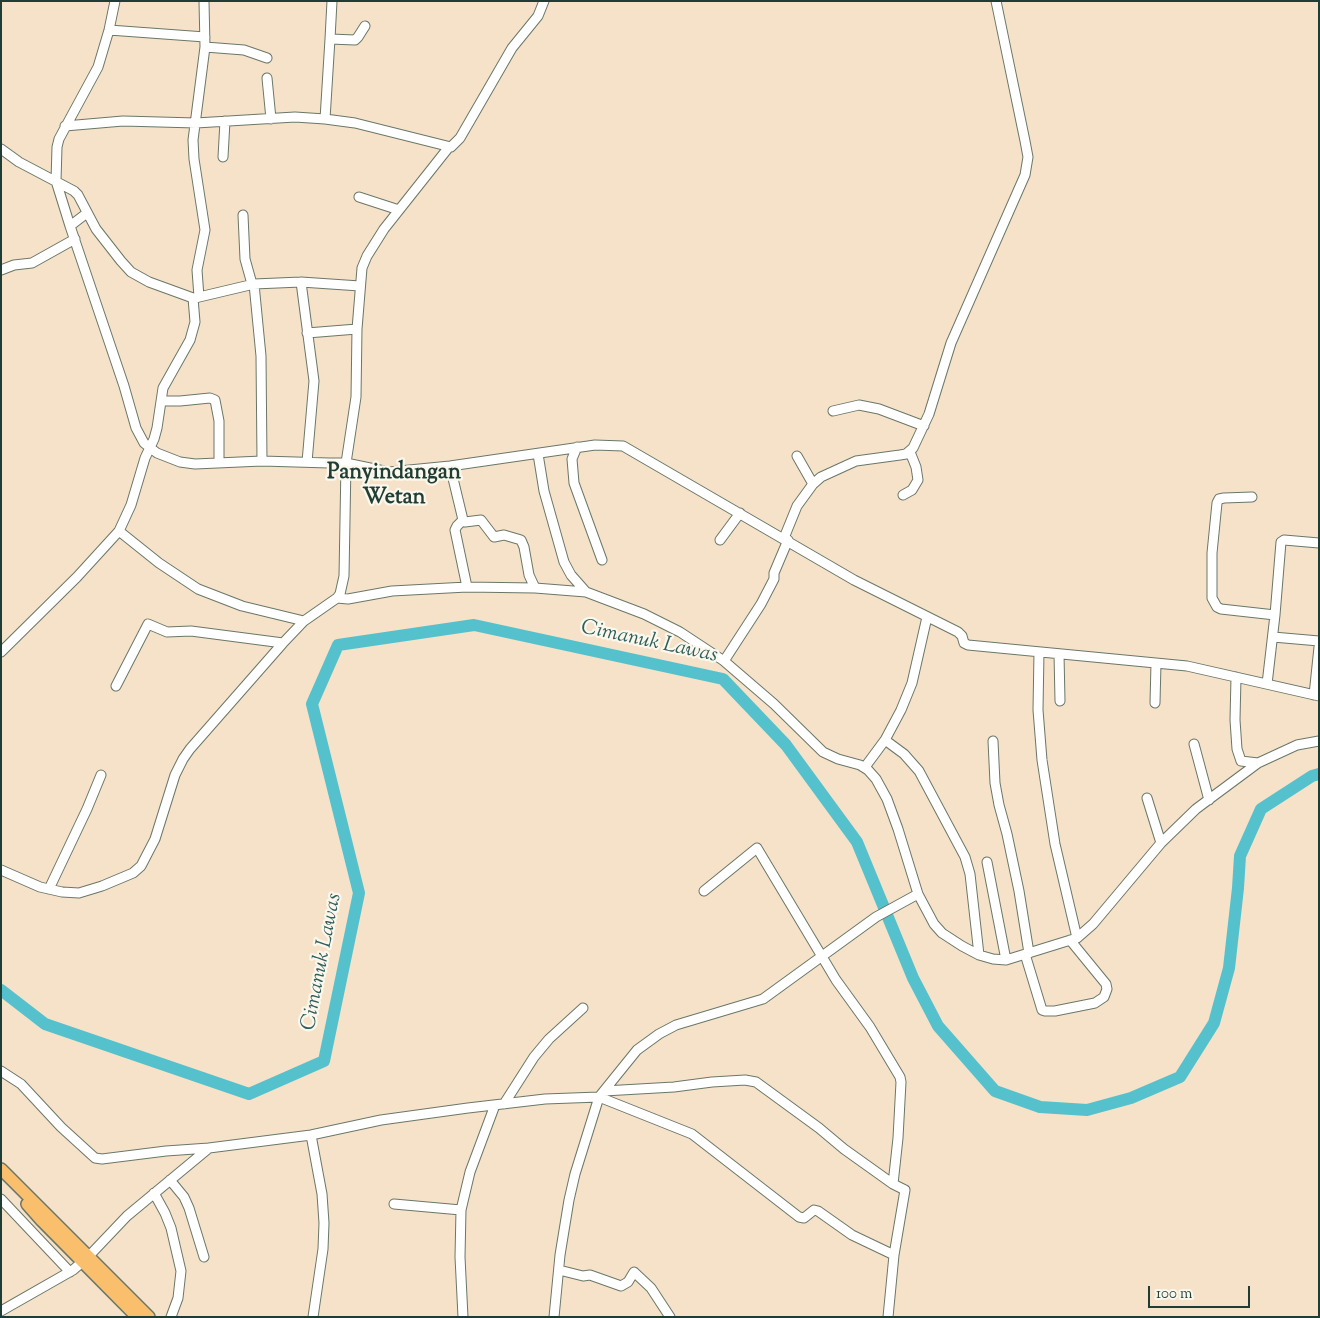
<!DOCTYPE html>
<style>
body{margin:0}
#map{position:relative;width:1320px;height:1318px;overflow:hidden;background:#f5e2c8;font-family:"Sorts Mill Goudy",serif}
canvas{display:block}
.frame{position:absolute;inset:0;border:2px solid #1f3d34;pointer-events:none}
.scale{position:absolute;left:1148px;top:1286px;width:102px;height:22px;box-sizing:border-box;border:2px solid #1f3d34;border-top:0;padding-left:6px;font-size:15px;line-height:18px;white-space:nowrap;color:#1f3d34;-webkit-text-stroke:4px #fbf7ec;paint-order:stroke}
</style>
<div id="map">
<canvas width="1320" height="1318"></canvas>
<div class="frame"></div>
<div class="scale">100 m</div>
</div>
<script>
const ctx = document.querySelector('canvas').getContext('2d');
ctx.lineJoin = 'round';
const poly = rows => new Path2D(rows.map(r => 'M' + r).join(''));
function trace(path, color, width, dash) { ctx.strokeStyle = color; ctx.lineWidth = width; ctx.lineCap = dash ? 'butt' : 'round'; ctx.setLineDash(dash || []); ctx.stroke(path); }
function label(font, color, halo, rows, align = 'center') {
  ctx.font = font + ' "Sorts Mill Goudy",serif'; ctx.lineWidth = 4.5; ctx.setLineDash([]); ctx.textBaseline = 'middle'; ctx.strokeStyle = halo; ctx.fillStyle = color; for (const [text, x, y, turn = 0] of rows) {
    ctx.save(); ctx.translate(x, y); ctx.rotate((+turn || 0) * Math.PI / 180); ctx.textAlign = isNaN(turn) ? turn : align; if (halo) ctx.strokeText(text, 0, 0); ctx.fillText(text, 0, 0); ctx.restore();
  }
}
trace(poly([
 [1,990,45,1024,249,1094,324,1061,359,893,312,704,338,645,474,625,723,679,786,745,857,842,913,978,938,1026,995,1091,1040,1107,1087,1110,1131,1098,1180,1077,1214,1023,1229,968,1238,888,1240,856,1261,809,1312,776,1319,774]
]), '#54c1cd', 12);
const minor = poly([
 [115,1,109,30,98,67,59,139,57,147,56,181,70,226,124,386,136,428,144,443,157,453,180,462,195,464,262,461,329,463,346,463,389,472,450,466,595,445,623,446,854,580,958,632,962,636,964,643,968,645,1187,666,1319,696],
 [109,30,205,37],
 [330,39,332,1],
 [205,47,244,50,267,58],
 [267,78,271,119],
 [325,119,330,39,355,40,358,37,365,26],
 [65,126,123,121,196,123,295,117,325,119,355,123,451,147,460,138,512,48,538,16,544,1],
 [1,149,19,162,74,191,78,195,96,229,121,261,131,272,149,282,193,298,195,322,190,340,163,388,157,428,154,439,145,458,131,505,119,531,77,577,1,652],
 [223,157,225,121],
 [359,197,399,210],
 [243,215,245,259,252,284],
 [70,226,87,213],
 [1,270,14,265,32,263,75,239],
 [301,282,314,381,307,462],
 [254,284,261,356,262,461],
 [199,297,197,270,205,230,194,159,193,140,205,47,204,1],
 [195,298,254,284,301,282,360,286],
 [307,333,357,329],
 [161,401,180,401,210,398,215,400,219,421,219,463],
 [833,411,859,405,879,409,924,426],
 [577,447,572,459,574,483,602,560],
 [538,454,544,491,564,562,571,575,586,592],
 [797,456,813,484],
 [450,466,463,520,465,522,481,520,494,537,504,535,521,540,524,547,529,575,535,588],
 [903,495,912,490,918,480,916,467,910,452],
 [1252,497,1224,498,1219,499,1217,503,1212,553,1212,598,1217,607,1221,609,1275,615],
 [463,520,457,526,455,530,467,587],
 [119,531,159,563,198,589,242,606,304,621],
 [784,538,797,506,813,484,821,477,856,461,900,455,906,454,913,448,929,414,951,343,1025,175,1028,157,1025,141,996,1],
 [720,540,740,513],
 [337,598,348,599,392,591,467,587,535,588,586,592,644,614,680,632,724,661,774,704,823,752,838,759,860,765,868,770,876,779,887,799,898,829,918,894,934,924,942,933,962,946,979,955,993,959,1006,960,1077,938,1093,924,1161,843,1196,809,1258,763,1297,745,1319,741],
 [1273,637,1319,641],
 [1039,652,1038,710,1042,760,1055,844,1077,938],
 [1059,654,1060,701],
 [724,661,761,604,774,579,774,573,788,540],
 [1236,677,1235,720,1237,749,1241,761,1258,763],
 [1267,684,1275,615,1281,542,1284,540,1319,543],
 [116,686,148,624,167,632,191,631,283,643],
 [1314,695,1319,647],
 [1155,703,1156,663],
 [885,740,904,754,919,771,965,857,970,874,979,955],
 [993,741,995,783,999,805,1007,834,1019,891,1029,953],
 [1194,744,1209,800],
 [865,767,885,740,901,710,912,683,927,617],
 [1147,798,1161,843],
 [987,862,1006,960],
 [1,870,40,887,62,892,79,893,102,886,133,873,141,866,155,839,175,775,183,759,190,749,283,643,304,621,337,598,340,594,344,576,346,463,356,397,357,329,362,268,367,256,384,229,449,147],
 [49,889,87,809,101,775],
 [704,891,757,848,836,980,870,1027,900,1077,901,1082,898,1138,893,1184],
 [1025,954,1042,1010,1045,1011,1055,1011,1095,1003,1104,997,1107,989,1106,984,1070,940],
 [1,1071,21,1084,61,1127,95,1158,102,1159,166,1151,209,1148],
 [604,1091,674,1087,712,1082,745,1080,756,1082,819,1128,844,1149,893,1184,905,1190,894,1255,888,1317],
 [504,1104,534,1057,549,1039,583,1008],
 [311,1135,322,1194,324,1223,323,1249,313,1317],
 [170,1180,184,1197,189,1208,204,1257],
 [154,1193,165,1213,171,1228,181,1271,178,1298,171,1317],
 [1,1199,70,1272],
 [394,1204,461,1210],
 [559,1270,583,1276,590,1275,621,1286,628,1282,634,1272,651,1288,670,1317],
 [1,1311,73,1270,89,1256,127,1216,209,1148,311,1135,381,1120,468,1108,545,1099,599,1097,637,1050,659,1034,676,1025,763,999,876,917,918,894],
 [463,1317,460,1257,461,1210,470,1172,495,1105],
 [554,1317,560,1255,569,1200,575,1174,599,1097,692,1134,799,1217,804,1218,814,1210,818,1211,852,1235,894,1255]
]);
const major = poly([
 [1,1169,149,1317],
 [27,1204,42,1221,137,1317]
]);
trace(minor, '#6a7768', 11);
trace(major, '#6a7768', 14);
trace(minor, '#fff', 9);
trace(major, '#f9bf6d', 11);
label('italic 21px', '#2c5e5a', '#fbf7ec', [
 ["Cimanuk Lawas",649,643,12],
 ["Cimanuk Lawas",323,962,-79]
]);
label('bold 22px', '#1f3d34', '#fbf7ec', [
 ["Panyindangan",394,474],
 ["Wetan",394,499]
]);
</script>
